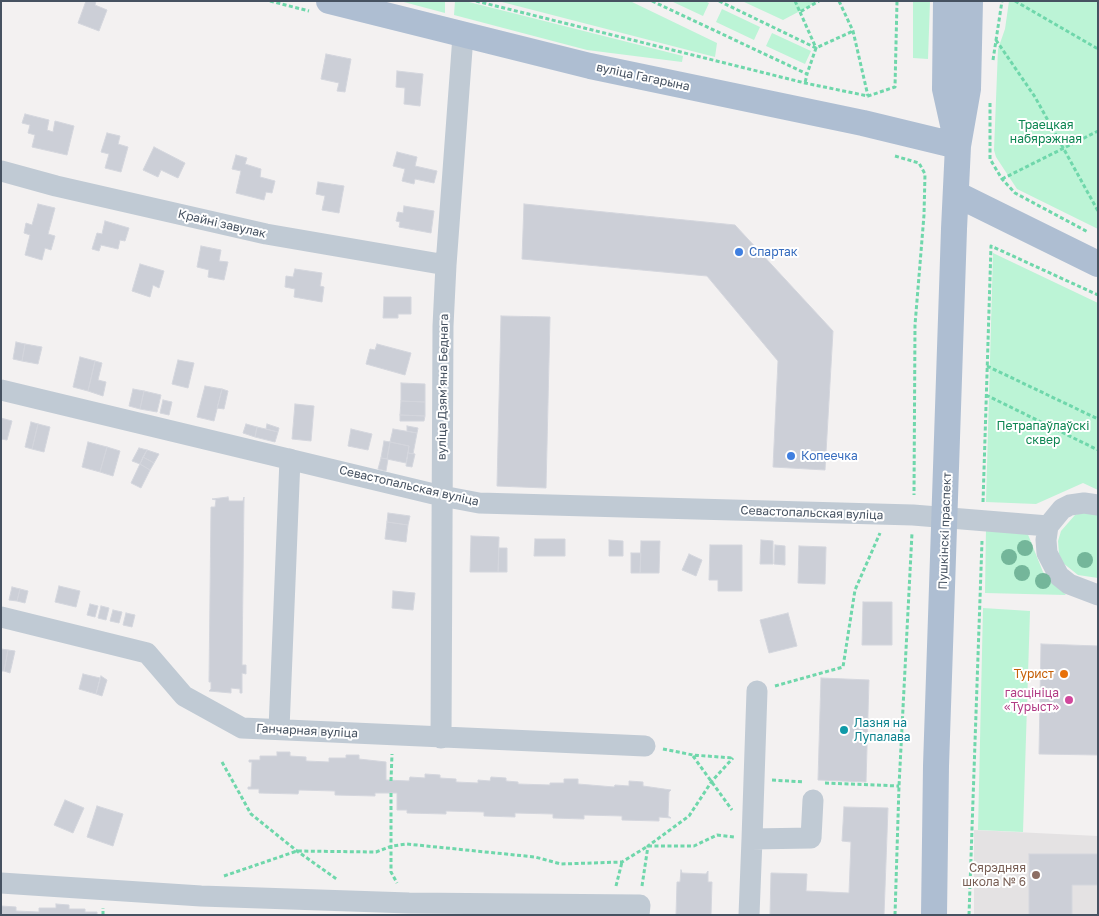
<!DOCTYPE html>
<meta charset="utf-8">
<style>
body{margin:0}
#map{position:relative;width:1099px;height:916px;overflow:hidden;background:#f3f1f1;font-family:"Golos Text",sans-serif}
canvas{display:block}
.frame{position:absolute;inset:0;border:2px solid #465261;pointer-events:none}
</style>
<div id="map">
<canvas width="1099" height="916"></canvas>
<div class="frame"></div>
</div>
<script>
const ctx = document.querySelector('canvas').getContext('2d');
ctx.lineJoin = 'round';
function paint(path, color) { ctx.fillStyle = color; ctx.fill(path, 'evenodd'); }
const poly = rows => new Path2D(rows.map(r => 'M' + r).join(''));
function trace(path, color, width, dash) { ctx.strokeStyle = color; ctx.lineWidth = width; ctx.lineCap = dash ? 'butt' : 'round'; ctx.setLineDash(dash || []); ctx.stroke(path); }
function label(font, color, halo, rows, align = 'center') {
  ctx.font = font + ' "Golos Text",sans-serif'; ctx.lineWidth = 4; ctx.setLineDash([]); ctx.textBaseline = 'middle'; ctx.strokeStyle = halo; ctx.fillStyle = color; for (const [text, x, y, turn = 0] of rows) {
    ctx.save(); ctx.translate(x, y); ctx.rotate((+turn || 0) * Math.PI / 180); ctx.textAlign = isNaN(turn) ? turn : align; if (halo) ctx.strokeText(text, 0, 0); ctx.fillText(text, 0, 0); ctx.restore();
  }
}
paint(poly([
 [974,830,1098,836,1098,915,974,915]
]), '#e4e2e3');
paint(poly([
 [400,1,445,1,445,13],
 [455,1,465,1,683,56,682,62,587,50,454,15],
 [498,1,630,1,717,43,715,57],
 [671,1,705,1,709,3,703,16],
 [742,1,819,1,783,20],
 [913,1,930,1,928,59,913,58],
 [1009,1,1098,1,1098,229,1017,189,996,157,994,150,998,49,1005,29],
 [722,9,760,27,754,40,716,22],
 [772,33,811,51,805,64,766,46],
 [993,253,1098,303,1098,490,1083,483,1036,504,986,502],
 [1085,512,1098,514,1098,578,1078,575,1063,563,1059,554,1058,541,1061,531,1075,515],
 [986,529,1027,532,1043,572,1066,595,985,593],
 [983,608,1030,611,1023,832,978,830]
]), '#bcf4d6');
const building = poly([
 [86,1,96,1,95,5,107,10,99,31,78,23,86,1],
 [326,54,351,59,345,92,337,91,339,83,321,79,326,54],
 [397,71,423,74,420,106,404,104,405,88,396,87,397,71],
 [25,114,49,120,47,130,53,132,55,121,74,126,67,155,32,147,35,135,28,133,30,125,22,123,25,114],
 [107,133,120,136,118,144,128,147,121,172,105,168,109,154,101,152,107,133],
 [154,147,185,163,178,178,161,170,158,177,143,170,154,147],
 [397,152,417,157,415,166,437,171,434,183,415,179,414,184,402,181,405,169,393,166,397,152],
 [236,155,247,158,245,164,261,169,260,177,275,181,272,193,266,192,264,200,236,193,241,171,232,169,236,155],
 [318,182,344,186,339,213,322,210,325,196,316,194,318,182],
 [38,204,55,208,48,234,55,236,51,250,45,248,42,260,25,255,30,235,24,233,26,223,32,225,38,204],
 [524,204,735,225,833,331,825,470,773,467,778,361,707,276,522,259,524,204],
 [404,206,434,211,431,233,399,227,400,222,396,221,398,212,403,213,404,206],
 [105,221,129,228,125,241,120,240,118,249,101,245,99,251,92,249,97,233,102,234,105,221],
 [201,246,221,250,219,261,228,262,224,280,208,277,209,270,197,267,201,246],
 [140,264,164,271,159,288,153,285,150,297,132,291,140,264],
 [295,269,322,273,320,286,324,287,322,302,294,297,295,289,285,287,286,276,293,277,295,269],
 [384,297,411,297,411,314,398,314,398,318,383,318,384,297],
 [501,316,550,317,546,488,497,486,501,316],
 [16,342,25,344,22,361,13,359,16,342],
 [25,344,42,347,38,364,22,361,25,344],
 [377,344,411,353,405,375,366,364,370,349,375,350,377,344],
 [80,357,95,361,88,391,73,387,80,357],
 [178,360,194,363,188,388,172,384,178,360],
 [95,361,102,363,98,380,106,382,103,396,88,391,95,361],
 [401,383,425,384,425,402,401,401,401,383],
 [205,386,222,389,214,421,197,417,205,386],
 [133,389,144,391,140,409,129,406,133,389],
 [222,389,228,391,224,409,217,408,222,389],
 [144,391,161,395,157,412,140,409,144,391],
 [163,400,172,402,169,415,160,413,163,400],
 [401,401,425,402,425,416,400,415,401,401],
 [295,404,314,406,311,441,292,439,295,404],
 [400,415,425,416,424,421,400,421,400,415],
 [1,418,12,421,7,440,1,439,1,418],
 [31,422,38,424,32,449,25,447,31,422],
 [38,424,50,427,44,452,32,449,38,424],
 [246,424,257,427,255,437,243,433,246,424],
 [267,424,279,428,278,432,266,429,267,424],
 [407,426,418,428,417,433,407,431,407,426],
 [257,427,278,432,275,442,255,437,257,427],
 [351,429,372,434,368,450,348,446,351,429],
 [393,429,417,433,413,454,408,453,409,446,390,442,393,429],
 [384,441,390,442,387,459,381,458,384,441],
 [88,442,107,447,100,472,82,467,88,442],
 [390,442,409,446,406,463,387,459,390,442],
 [107,447,120,451,113,476,100,472,107,447],
 [139,448,147,450,140,464,132,461,139,448],
 [147,450,159,454,154,463,143,457,147,450],
 [408,453,415,454,412,467,406,466,408,453],
 [143,457,154,463,150,470,140,464,143,457],
 [381,458,388,459,386,471,378,469,381,458],
 [140,464,150,470,141,488,131,483,140,464],
 [228,497,229,501,243,501,244,497,242,665,246,665,246,674,242,673,242,693,240,693,240,689,231,688,231,693,209,691,211,689,211,682,209,682,211,507,215,507,216,500,212,499,228,497],
 [388,513,410,516,408,525,387,522,388,513],
 [387,522,408,525,406,542,385,539,387,522],
 [471,536,499,537,498,572,470,572,471,536],
 [535,539,565,539,565,556,534,556,535,539],
 [609,540,623,541,623,556,609,556,609,540],
 [761,540,773,541,773,564,760,564,761,540],
 [641,541,660,541,659,573,640,573,641,541],
 [710,545,742,545,742,591,718,591,718,580,709,580,710,545],
 [775,545,785,546,785,565,774,564,775,545],
 [799,546,826,547,825,584,798,583,799,546],
 [499,548,507,548,507,572,498,572,499,548],
 [631,553,641,553,640,573,631,573,631,553],
 [689,554,702,560,696,576,682,570,689,554],
 [59,586,80,591,76,607,55,602,59,586],
 [12,587,20,589,17,601,9,600,12,587],
 [20,589,28,591,25,603,17,601,20,589],
 [393,591,415,593,413,610,392,608,393,591],
 [863,602,892,602,892,645,862,645,863,602],
 [90,604,98,606,95,617,87,615,90,604],
 [101,606,109,608,106,620,98,618,101,606],
 [113,610,122,612,119,623,110,621,113,610],
 [126,613,135,615,132,627,123,625,126,613],
 [788,613,797,646,769,653,760,620,788,613],
 [1041,644,1098,646,1098,755,1039,754,1041,644],
 [1,649,8,650,4,671,1,671,1,649],
 [8,650,15,651,10,673,4,671,8,650],
 [83,674,100,678,96,694,79,689,83,674],
 [101,676,107,680,102,696,96,694,101,676],
 [821,678,869,680,866,782,818,780,821,678],
 [277,752,290,752,290,756,306,757,306,761,329,762,329,758,346,758,346,755,359,755,359,759,386,762,386,780,409,781,410,777,425,778,425,774,440,775,440,778,456,779,456,782,478,783,478,780,490,781,491,777,506,778,506,781,518,782,518,784,550,785,550,783,564,783,564,779,578,779,578,784,614,787,615,785,629,786,629,781,643,782,643,786,671,790,669,792,668,816,671,818,659,817,659,821,622,820,622,816,584,815,584,819,553,818,553,814,515,813,515,817,484,816,484,812,446,811,446,814,407,813,407,810,397,810,397,793,375,793,375,796,335,795,335,791,299,790,298,794,259,793,259,789,248,789,248,787,251,787,252,762,249,762,249,760,260,760,260,756,277,756,277,752],
 [65,800,84,808,73,833,54,825,65,800],
 [97,806,123,814,113,846,87,837,97,806],
 [844,807,888,808,884,915,770,915,771,873,807,874,806,891,849,893,851,842,842,841,844,807],
 [1029,854,1098,854,1098,885,1072,885,1072,915,1029,915,1029,854],
 [681,870,682,873,706,874,708,871,708,882,712,882,711,915,676,915,677,882,680,882,681,870],
 [56,904,69,905,69,909,85,909,85,912,97,912,97,915,1,915,1,906,16,907,16,911,39,912,39,908,56,908,56,904]
]);
paint(building, '#cccfd7');
trace(building, '#d4d6dd', 1);
trace(poly([
 [270,1,309,11],
 [476,1,805,83,868,96,895,87,897,1],
 [652,1,807,74,805,83],
 [719,1,816,48,853,31],
 [795,1,800,12,819,1],
 [839,1,853,31,868,96],
 [1015,1,1098,49],
 [800,12,816,48,807,74],
 [996,40,1035,97,1098,211],
 [993,60,1002,1],
 [990,103,990,159,1002,179,1015,193,1088,232],
 [895,156,919,163,925,174,924,215,915,325,914,495],
 [1002,179,1098,131],
 [987,366,1098,419],
 [986,395,1098,450],
 [983,502,991,246,1098,295],
 [775,686,843,667,855,590,880,533],
 [663,749,693,755,733,758],
 [693,756,732,810],
 [222,762,251,814,297,851,338,880],
 [772,780,804,782],
 [391,781,392,754],
 [825,783,899,786],
 [391,793,391,872,397,883],
 [224,876,297,851,376,852,392,846,407,844,535,857,561,864,622,862,648,846,694,846,717,835,734,837],
 [616,886,622,862],
 [642,886,648,846,689,816,712,781,733,758],
 [103,915,103,908],
 [895,915,899,786,912,533],
 [969,915,982,541]
]), '#6fd7ab', 3, [4, 2.5]);
trace(poly([
 [1,171,56,186,266,234,446,265],
 [1,390,442,496,479,503,913,515,1048,526],
 [1098,505,1084,503,1070,505,1062,509,1048,526,1046,540,1047,553,1059,576,1069,584,1098,595],
 [1,617,147,653,184,696,242,728,645,746],
 [279,729,290,459],
 [441,738,443,326,446,265,463,36],
 [752,839,757,691],
 [1,883,201,896,409,903,640,905,639,915],
 [749,915,752,839,811,838,813,800]
]), '#c0cad4', 21);
trace(poly([
 [329,1,590,66,863,123,958,146],
 [946,1,945,89,955,134],
 [956,194,1098,264],
 [934,915,936,766,954,229,958,146,968,89,970,1]
]), '#aebed2', 26);
ctx.fillStyle = '#74b69a';
for (const [x, y] of [
 [1025,548],
 [1009,557],
 [1085,560],
 [1022,573],
 [1043,581]
]) { ctx.beginPath(); ctx.arc(x, y, 8, 0, 2 * Math.PI); ctx.fill(); }
for (const [x, y, r, color] of [
 [739,252,5,"#3f7fe0"],
 [791,456,5,"#3f7fe0"],
 [1064,674,5,"#e8710a"],
 [1069,700,5,"#d1479c"],
 [844,730,5,"#0f9aa8"],
 [1036,875,5,"#8d6e63"]
]) { const dot = new Path2D(); dot.arc(x, y, r, 0, 2 * Math.PI); ctx.fillStyle = color; ctx.fill(dot); trace(dot, '#fff', 2); }
label('12px', '#465261', '#fff', [
 ["вуліца Гагарына",643,77,12],
 ["Крайні завулак",222,224,13],
 ["вуліца Дзямʼяна Беднага",443,387,-89],
 ["Севастопальская вуліца",409,486,13],
 ["Севастопальская вуліца",812,513,2],
 ["Пушкінскі праспект",945,531,-88],
 ["Ганчарная вуліца",307,731,3]
]);
label('12px', '#0d8652', '#fff', [
 ["Траецкая",1046,125],
 ["набярэжная",1046,139],
 ["Петрапаўлаўскі",1043,426],
 ["сквер",1043,440]
]);
label('12px', '#366cbe', '#fff', [
 ["Спартак",749,252],
 ["Копеечка",801,456]
], 'left');
label('12px', '#c56008', '#fff', [
 ["Турист",1054,674]
], 'right');
label('12px', '#b23c85', '#fff', [
 ["гасцініца",1059,693],
 ["«Турыст»",1059,707]
], 'right');
label('12px', '#0d838f', '#fff', [
 ["Лазня на",854,723],
 ["Лупалава",854,737]
], 'left');
label('12px', '#785e54', '#fff', [
 ["Сярэдняя",1026,868],
 ["школа № 6",1026,882]
], 'right');
</script>
